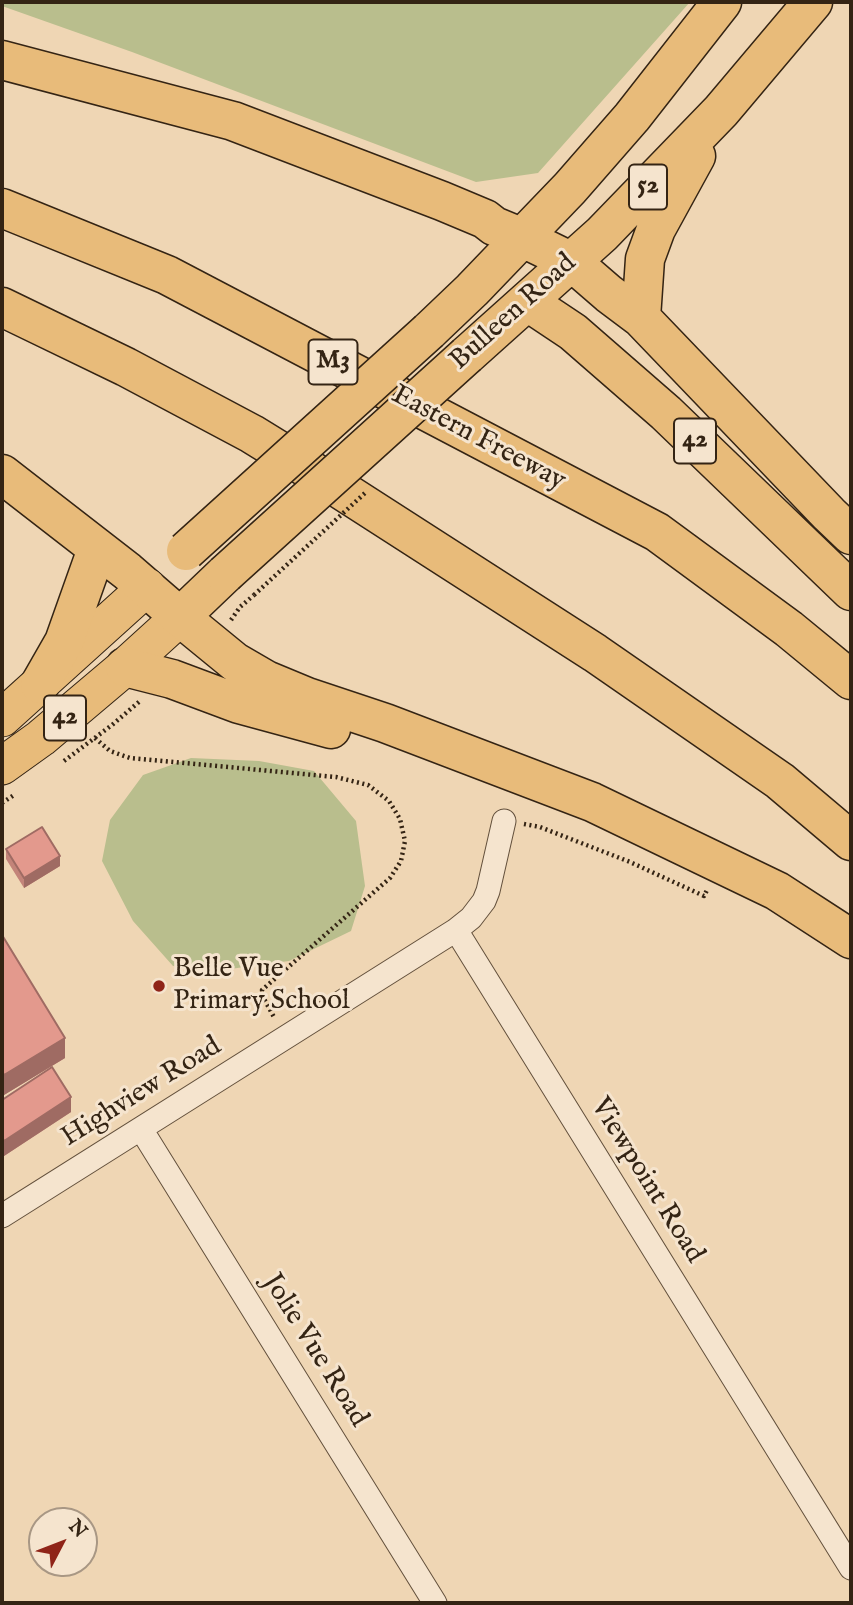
<!DOCTYPE html>
<style>
body{margin:0}
#map{position:relative;width:853px;height:1605px;overflow:hidden;background:#efd6b4;font-family:"IM FELL English",serif}
canvas{display:block}
.frame{position:absolute;inset:0;border:4px solid #342414;pointer-events:none}
.north{position:absolute;left:28px;top:1507px;width:70px;height:70px;box-sizing:border-box;background:#f5e4ce;border:2px solid #a89784;border-radius:50%;rotate:48deg;font-size:19px;font-weight:700;line-height:28px;text-align:center;color:#342414}
.north::after{content:'';display:block;margin:auto;width:24px;height:32px;background:#8f2418;clip-path:polygon(50% 0,100% 100%,50% 72%,0 100%)}
</style>
<div id="map">
<canvas width="853" height="1605"></canvas>
<div class="frame"></div>
<div class="north">N</div>
</div>
<script>
const ctx = document.querySelector('canvas').getContext('2d');
ctx.lineJoin = 'round';
function paint(path, color) { ctx.fillStyle = color; ctx.fill(path, 'evenodd'); }
const poly = rows => new Path2D(rows.map(r => 'M' + r).join(''));
function trace(path, color, width, dash) { ctx.strokeStyle = color; ctx.lineWidth = width; ctx.lineCap = dash ? 'butt' : 'round'; ctx.setLineDash(dash || []); ctx.stroke(path); }
function label(font, color, halo, rows, align = 'center') {
  ctx.font = font + ' "IM FELL English",serif'; ctx.lineWidth = 6; ctx.setLineDash([]); ctx.textBaseline = 'middle'; ctx.strokeStyle = halo; ctx.fillStyle = color; for (const [text, x, y, turn = 0] of rows) {
    ctx.save(); ctx.translate(x, y); ctx.rotate((+turn || 0) * Math.PI / 180); ctx.textAlign = isNaN(turn) ? turn : align; if (halo) ctx.strokeText(text, 0, 0); ctx.fillText(text, 0, 0); ctx.restore();
  }
}
paint(poly([
 [2,2,690,2,538,173,476,182,132,52,2,6],
 [191,758,259,761,314,771,356,821,365,886,351,931,289,961,230,969,173,966,133,921,102,861,110,820,143,775]
]), '#b9be8d');
const street = poly([
 [456,930,851,1568],
 [141,1129,435,1603],
 [2,1216,456,930,471,918,484,901,488,891,504,821]
]);
const primary = poly([
 [2,718,147,587],
 [2,766,41,738,125,667,180,617]
]);
const highway = poly([
 [2,60,233,121,442,201,485,219,494,226,523,238,572,262,609,294,641,318,829,514,851,535],
 [2,208,167,275,657,532,789,629,851,680],
 [528,302,573,332,666,413,851,591],
 [2,307,126,367,252,434,312,471,595,653,780,781,851,841],
 [641,318,645,259,656,229,696,156],
 [429,331,472,290,570,188,632,117,722,2],
 [467,355,602,234,721,111,813,2],
 [2,474,127,571,180,617,235,662,266,680,307,697,385,723,592,802,777,891,851,939],
 [180,617,225,574],
 [125,667,172,679,239,704,331,729],
 [40,684,64,642,97,549]
]);
trace(street, '#63503c', 25);
trace(primary, '#342414', 39);
trace(highway, '#342414', 41);
trace(poly([
 [231,620,240,607,254,595],
 [95,738,110,751,130,758,336,777,368,785,389,801,400,819,405,841,401,861,390,878,262,990,263,997,275,1019],
 [64,761,112,725,140,701],
 [2,803,14,795],
 [524,824,540,827,630,862,704,896,707,890]
]), '#342414', 4.5, [2, 3.5]);
trace(street, '#f5e4ce', 23);
trace(primary, '#e8bb7a', 37);
trace(highway, '#e8bb7a', 38);
const highwayBridge = poly([
 [186,551,429,331],
 [225,574,467,355]
]);
trace(highwayBridge, '#342414', 41, []);
trace(poly([
 [254,595,365,493]
]), '#342414', 4.5, [2, 3.5]);
trace(highwayBridge, '#e8bb7a', 38);
paint(poly([
 [6,849,60,866,24,888,6,859],
 [2,935,65,1058,4,1095,2,1090],
 [2,1100,71,1112,4,1156,2,1152]
]), '#c38479');
paint(poly([
 [60,856,60,866,24,888,24,878],
 [65,1038,65,1058,4,1095,4,1075],
 [71,1097,71,1112,4,1156,4,1141]
]), '#9f6b63');
const building = poly([
 [42,827,60,856,24,878,6,849,42,827],
 [2,935,65,1038,4,1075,2,1071,2,935],
 [52,1067,71,1097,4,1141,2,1137,2,1100,52,1067]
]);
paint(building, '#e3998d');
trace(building, '#9f6b63', 2);
for (const [x, y, r, color] of [
 [159,986,7,"#8f2418"]
]) { const dot = new Path2D(); dot.arc(x, y, r, 0, 2 * Math.PI); ctx.fillStyle = color; ctx.fill(dot); trace(dot, '#f5e4ce', 2.5); }
for (const [x, y, w] of [
 [648,187,38],
 [333,362,49],
 [695,441,42],
 [65,718,42]
]) { const box = new Path2D(); box.roundRect(x - w / 2, y - 22.5, w, 45, 5); ctx.fillStyle = '#f5e4ce'; ctx.fill(box); trace(box, '#342414', 2); }
label('bold 26px', '#342414', null, [
 ["52",648,187],
 ["M3",333,362],
 ["42",695,441],
 ["42",65,718]
]);
label('28px', '#342414', '#f5e4ce', [
 ["Bulleen Road",514,313,-42],
 ["Eastern Freeway",478,439,28],
 ["Highview Road",142,1093,-32],
 ["Viewpoint Road",646,1181,58],
 ["Jolie Vue Road",314,1351,58]
]);
label('28px', '#342414', '#f5e4ce', [
 ["Belle Vue",173,970],
 ["Primary School",173,1002]
], 'left');
</script>
